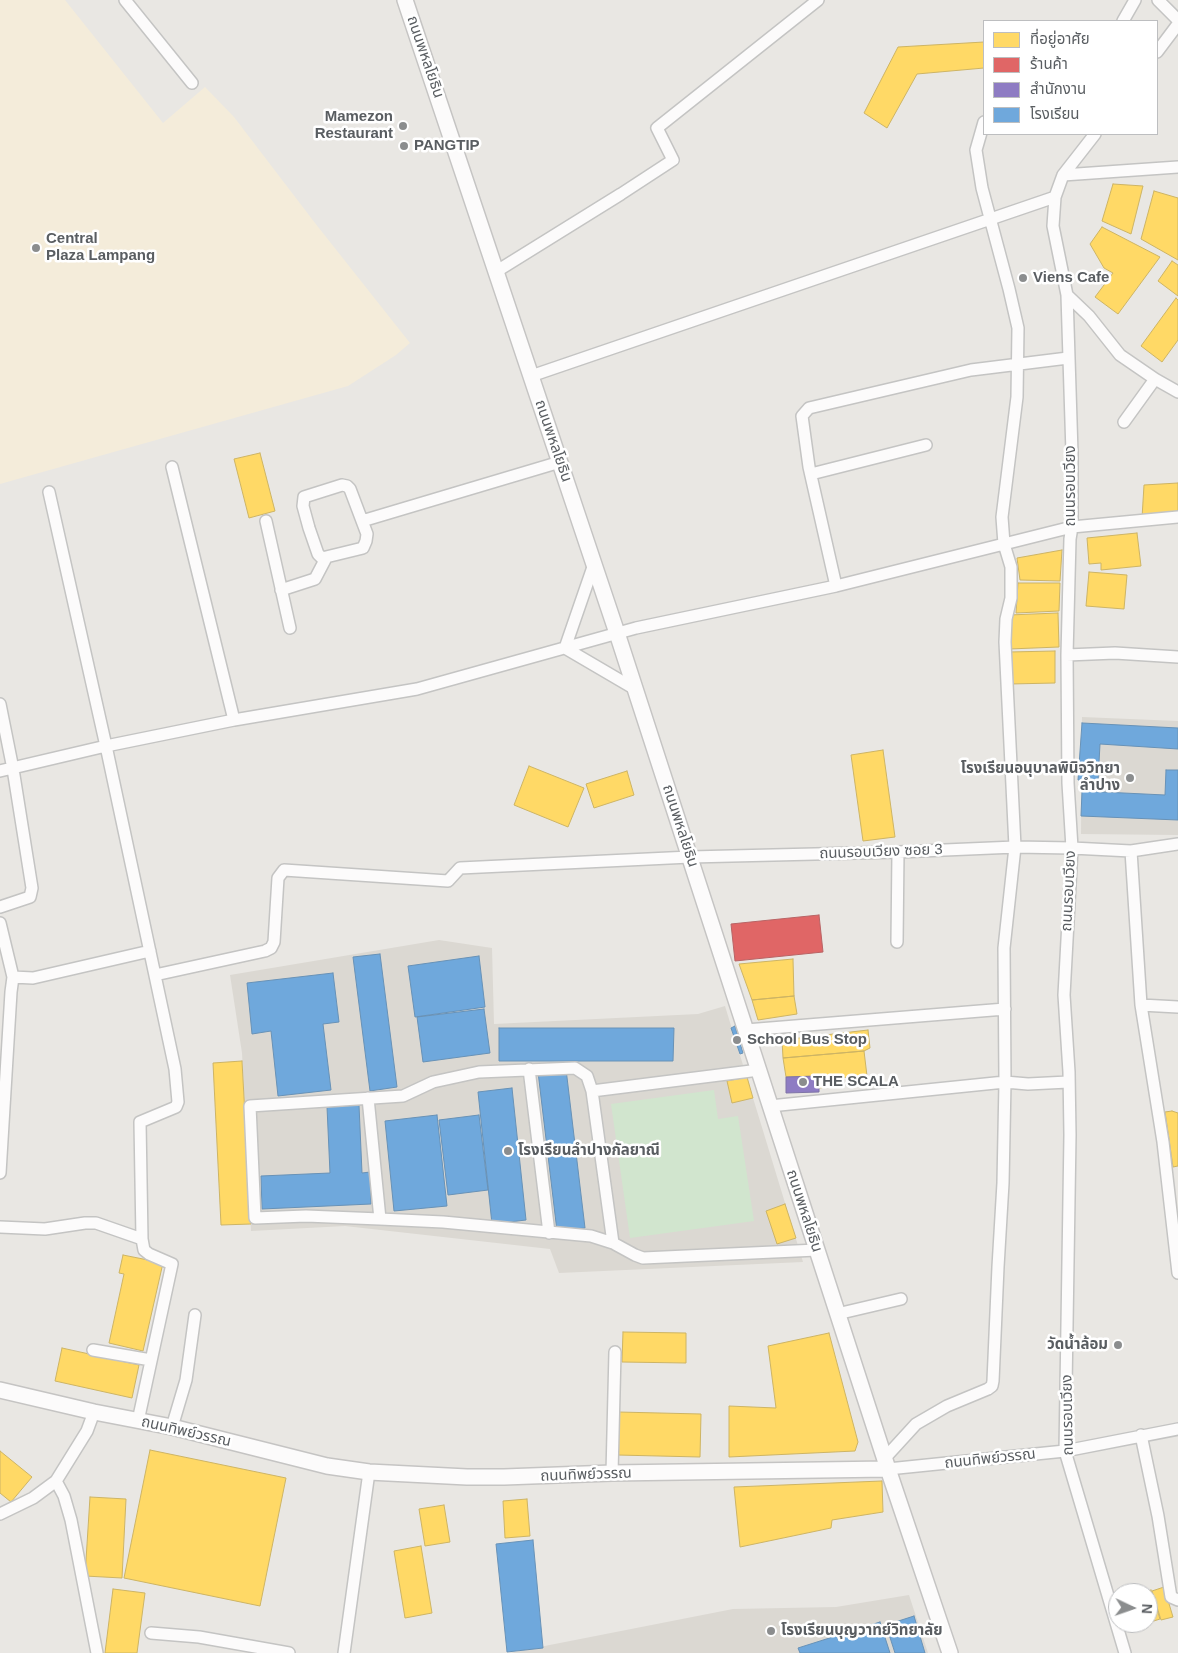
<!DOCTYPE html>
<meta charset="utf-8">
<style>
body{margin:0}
#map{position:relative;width:1178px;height:1653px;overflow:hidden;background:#e9e7e3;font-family:Arial,"Noto Sans Thai",sans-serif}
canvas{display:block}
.legend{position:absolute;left:983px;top:20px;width:175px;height:115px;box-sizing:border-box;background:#fff;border:1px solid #bdbec0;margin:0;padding:6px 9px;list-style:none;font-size:15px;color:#595d61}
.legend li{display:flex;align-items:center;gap:10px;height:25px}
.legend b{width:25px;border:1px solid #bdbec0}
.north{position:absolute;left:1108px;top:1583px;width:50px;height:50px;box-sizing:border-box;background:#fff;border:1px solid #bdbec0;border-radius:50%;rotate:93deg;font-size:14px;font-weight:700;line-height:20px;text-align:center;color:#595d61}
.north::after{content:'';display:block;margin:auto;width:18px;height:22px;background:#8b8d8e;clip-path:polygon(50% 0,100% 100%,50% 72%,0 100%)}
</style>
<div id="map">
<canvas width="1178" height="1653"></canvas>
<ul class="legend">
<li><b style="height:14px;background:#ffd966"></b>ที่อยู่อาศัย</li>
<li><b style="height:14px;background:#e06666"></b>ร้านค้า</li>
<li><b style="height:14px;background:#8e7cc3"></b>สำนักงาน</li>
<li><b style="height:14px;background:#6fa8dc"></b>โรงเรียน</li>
</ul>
<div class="north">N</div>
</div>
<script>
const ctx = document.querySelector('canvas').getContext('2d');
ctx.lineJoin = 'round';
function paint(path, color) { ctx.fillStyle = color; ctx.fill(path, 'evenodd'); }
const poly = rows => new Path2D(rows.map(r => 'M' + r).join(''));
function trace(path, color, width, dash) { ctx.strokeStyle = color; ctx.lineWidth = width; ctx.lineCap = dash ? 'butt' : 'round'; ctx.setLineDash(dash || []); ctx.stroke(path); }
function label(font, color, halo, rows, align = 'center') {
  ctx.font = font + ' Arial,"Noto Sans Thai",sans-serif'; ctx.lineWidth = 5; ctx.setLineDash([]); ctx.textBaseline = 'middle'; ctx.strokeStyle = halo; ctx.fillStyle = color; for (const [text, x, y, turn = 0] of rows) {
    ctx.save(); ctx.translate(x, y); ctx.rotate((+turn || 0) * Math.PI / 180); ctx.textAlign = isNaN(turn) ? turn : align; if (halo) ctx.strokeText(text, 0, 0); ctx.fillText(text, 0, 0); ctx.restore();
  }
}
paint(poly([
 [0,0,65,0,163,123,205,87,234,117,315,223,410,343,396,355,348,386,0,484]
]), '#f4ecda');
paint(poly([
 [1082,717,1178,721,1178,835,1081,834],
 [439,940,492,948,494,1024,698,1014,725,1006,803,1262,559,1273,550,1249,345,1226,251,1231,242,1053,230,975],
 [909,1595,928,1653,509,1653,733,1609,836,1607]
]), '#dbd8d2');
paint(poly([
 [714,1090,718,1119,738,1116,754,1221,630,1238,611,1104]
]), '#d1e5ce');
const homes = poly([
 [984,42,984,68,917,74,887,128,864,113,898,47,984,42],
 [1113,184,1143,186,1131,234,1102,221,1113,184],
 [1154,191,1178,198,1178,260,1141,239,1154,191],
 [1102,227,1160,257,1118,314,1095,297,1113,273,1104,268,1090,244,1102,227],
 [1172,261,1178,265,1178,296,1158,281,1172,261],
 [1176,298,1178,300,1178,340,1162,362,1141,346,1176,298],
 [260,453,275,511,249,518,234,459,260,453],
 [1178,483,1178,515,1142,518,1144,485,1178,483],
 [1137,533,1141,566,1101,570,1101,563,1089,564,1087,538,1137,533],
 [1062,550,1060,581,1020,580,1017,558,1062,550],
 [1089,572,1127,575,1124,609,1086,606,1089,572],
 [1018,583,1060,583,1059,611,1016,613,1018,583],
 [1058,613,1059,647,1009,649,1009,615,1058,613],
 [1055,651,1055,683,1010,684,1009,652,1055,651],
 [883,750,895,837,863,841,851,755,883,750],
 [529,766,584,788,568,827,514,805,529,766],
 [627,771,634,795,594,808,586,784,627,771],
 [793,959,794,996,752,1000,739,964,793,959],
 [794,996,797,1014,758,1020,752,1000,794,996],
 [868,1030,870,1048,864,1051,783,1058,782,1040,868,1030],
 [864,1051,867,1076,836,1078,835,1086,819,1088,819,1076,786,1077,783,1058,864,1051],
 [242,1061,251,1224,221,1225,213,1063,242,1061],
 [747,1077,753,1098,732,1103,727,1081,747,1077],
 [1172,1111,1178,1113,1178,1166,1173,1167,1165,1112,1172,1111],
 [785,1204,796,1238,777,1244,766,1211,785,1204],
 [123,1255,163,1263,143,1351,109,1343,124,1274,119,1273,123,1255],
 [623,1332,686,1333,686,1363,622,1362,623,1332],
 [829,1333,858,1442,855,1451,729,1457,729,1406,776,1408,768,1346,829,1333],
 [62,1348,139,1365,132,1398,55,1381,62,1348],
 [618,1412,701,1414,700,1457,617,1455,618,1412],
 [150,1450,286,1478,260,1606,124,1578,150,1450],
 [0,1451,32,1477,11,1502,0,1493,0,1451],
 [882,1481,883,1512,832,1520,831,1528,740,1547,734,1487,882,1481],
 [90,1497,126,1499,122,1578,85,1576,90,1497],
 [527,1499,530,1536,505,1538,503,1501,527,1499],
 [444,1505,450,1542,425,1546,419,1509,444,1505],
 [421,1546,432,1613,405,1618,394,1551,421,1546],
 [1164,1587,1173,1617,1161,1620,1152,1591,1164,1587],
 [113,1589,145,1593,137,1653,105,1653,113,1589],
 [1151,1590,1160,1619,1132,1628,1131,1623,1148,1623,1148,1593,1142,1593,1151,1590]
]);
paint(homes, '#ffd966');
trace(homes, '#cdb464', 1);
const shops = poly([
 [819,915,823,952,735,961,731,924,819,915]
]);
paint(shops, '#e06666');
trace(shops, '#b86364', 1);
const offices = poly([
 [819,1076,819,1092,786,1093,786,1077,819,1076]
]);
paint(offices, '#8e7cc3');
trace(offices, '#7e73a6', 1);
const schools = poly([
 [1082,723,1178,728,1178,749,1100,744,1098,781,1078,780,1082,723],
 [1166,770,1178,770,1178,820,1081,816,1082,791,1165,795,1166,770],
 [380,954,397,1087,370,1091,353,957,380,954],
 [479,956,485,1007,415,1017,408,966,479,956],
 [333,973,339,1022,323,1024,331,1090,278,1096,271,1031,252,1034,247,983,333,973],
 [484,1009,490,1053,423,1062,417,1017,484,1009],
 [735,1026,743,1053,740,1054,731,1028,735,1026],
 [499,1028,674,1028,673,1061,499,1061,499,1028],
 [566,1069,585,1228,557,1231,538,1072,566,1069],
 [512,1088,526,1220,492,1224,478,1092,512,1088],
 [359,1105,362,1173,370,1172,371,1204,262,1209,261,1176,330,1173,327,1107,359,1105],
 [437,1115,447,1206,394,1211,385,1121,437,1115],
 [479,1115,488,1190,448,1195,439,1120,479,1115],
 [533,1540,543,1648,507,1652,496,1544,533,1540],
 [914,1616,925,1653,895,1653,886,1625,914,1616],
 [880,1622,890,1653,800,1653,798,1648,880,1622]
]);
paint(schools, '#6fa8dc');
trace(schools, '#6892b7', 1);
const street = poly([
 [125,0,192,83],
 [1158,0,1178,20],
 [1123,21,1135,0],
 [1157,52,1178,24],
 [1095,134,1063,175,1055,197,1053,226,1067,295,1072,453,1072,527,1070,539,1067,655,1068,783,1072,848,1064,995,1069,1072,1070,1135,1065,1451,1125,1653],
 [1063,175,1178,167],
 [497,271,621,194,673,160,657,128,818,0],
 [1067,295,1089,316,1120,355,1155,379,1178,392],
 [531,376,1055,197],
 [1124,422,1155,379],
 [172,467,234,720],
 [811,474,926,445],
 [342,485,347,486,350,489,367,534,366,541,363,548,322,558,318,554,309,528,303,506,304,497,342,485],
 [266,521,290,628],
 [362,521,560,462],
 [594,564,565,648,635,689],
 [836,586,809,467,802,416,809,408,971,370,1068,358],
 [281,590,315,579,326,558],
 [1067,655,1115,653,1178,657],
 [0,704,13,769,32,888,30,897,0,907],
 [0,771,106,746,234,720,417,689,636,628,836,586,1072,527,1178,517],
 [1131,851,1141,1005,1163,1142,1178,1273],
 [0,923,13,977,11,992,0,1173],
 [897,942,898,852],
 [155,975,265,951,271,948,274,942,278,878,284,870,448,881,460,868,690,857,898,852,1015,847,1072,848,1131,851,1178,844],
 [13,977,33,978,150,951],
 [1141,1005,1178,1007],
 [746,1030,1005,1009],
 [529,1069,549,1233],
 [759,1070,592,1091,587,1076,575,1068,479,1072,433,1082,403,1096,250,1106,255,1218,306,1216,380,1219,443,1222,591,1236,613,1243,635,1255,643,1258,817,1250],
 [592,1091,613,1243],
 [368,1098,380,1219],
 [770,1106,1005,1082,1028,1084,1068,1082],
 [0,1227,45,1229,85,1223,96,1223,142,1239,140,1122,176,1107,178,1102,175,1069,106,746,49,492],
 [837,1314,901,1299],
 [93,1350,151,1360],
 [138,1421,172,1264,149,1254,144,1250,142,1239],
 [172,1427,186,1380,195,1315],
 [1141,1435,1158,1516,1171,1597,1178,1600],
 [884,1459,916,1424,947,1406,988,1389,992,1386,993,1381,998,1267,1003,1183,1005,1082,1004,948,1015,847,1005,642,1006,619,1011,598,1011,567,1004,544,1002,517,1017,397,1018,328,1009,289,982,188,976,150,984,122],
 [888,1469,1065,1451,1178,1429],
 [612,1473,615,1352],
 [56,1481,64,1496,71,1520,97,1653],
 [0,1514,33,1498,56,1481,87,1431,94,1412],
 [151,1633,199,1637,289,1653],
 [344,1653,369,1472]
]);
const secondary = poly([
 [405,0,617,633,888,1469,950,1653],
 [0,1390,94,1412,172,1427,327,1466,369,1472,467,1477,504,1477,612,1473,888,1469]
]);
trace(street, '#c4c4c3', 14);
trace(secondary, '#c5c4c3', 18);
trace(street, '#fcfbfb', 11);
trace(secondary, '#fcfbfb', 15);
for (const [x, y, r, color] of [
 [403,126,5,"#8b8d8e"],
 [404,146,5,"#8b8d8e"],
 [36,248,5,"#8b8d8e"],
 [1023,278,5,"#8b8d8e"],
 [1130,778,5,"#8b8d8e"],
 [737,1040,5,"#8b8d8e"],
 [803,1082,5,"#8b8d8e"],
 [508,1151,5,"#8b8d8e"],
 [1118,1345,5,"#8b8d8e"],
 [771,1631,5,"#8b8d8e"]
]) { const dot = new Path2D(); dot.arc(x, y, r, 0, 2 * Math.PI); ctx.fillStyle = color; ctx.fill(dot); trace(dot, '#fff', 2); }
label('15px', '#595d61', '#fff', [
 ["ถนนพหลโยธิน",425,57,71],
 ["ถนนพหลโยธิน",553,441,71],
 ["ถนนรอบเวียง",1071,486,-90],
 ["ถนนพหลโยธิน",680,826,72],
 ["ถนนรอบเวียง ซอย 3",881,852,-2],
 ["ถนนรอบเวียง",1069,891,-87],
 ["ถนนพหลโยธิน",804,1211,72],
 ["ถนนรอบเวียง",1068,1415,-91],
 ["ถนนทิพย์วรรณ",186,1432,13],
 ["ถนนทิพย์วรรณ",990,1459,-6],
 ["ถนนทิพย์วรรณ",586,1475,-2]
]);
label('bold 15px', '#595d61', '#fff', [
 ["Mamezon",393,117,"right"],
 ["Restaurant",393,134,"right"],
 ["PANGTIP",414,146],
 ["Central",46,239],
 ["Plaza Lampang",46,256],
 ["Viens Cafe",1033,278],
 ["โรงเรียนอนุบาลพินิจวิทยา",1120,769,"right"],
 ["ลำปาง",1120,786,"right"],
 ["School Bus Stop",747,1040],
 ["THE SCALA",813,1082],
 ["โรงเรียนลำปางกัลยาณี",518,1151],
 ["วัดน้ำล้อม",1108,1345,"right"],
 ["โรงเรียนบุญวาทย์วิทยาลัย",781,1631]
], 'left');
</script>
